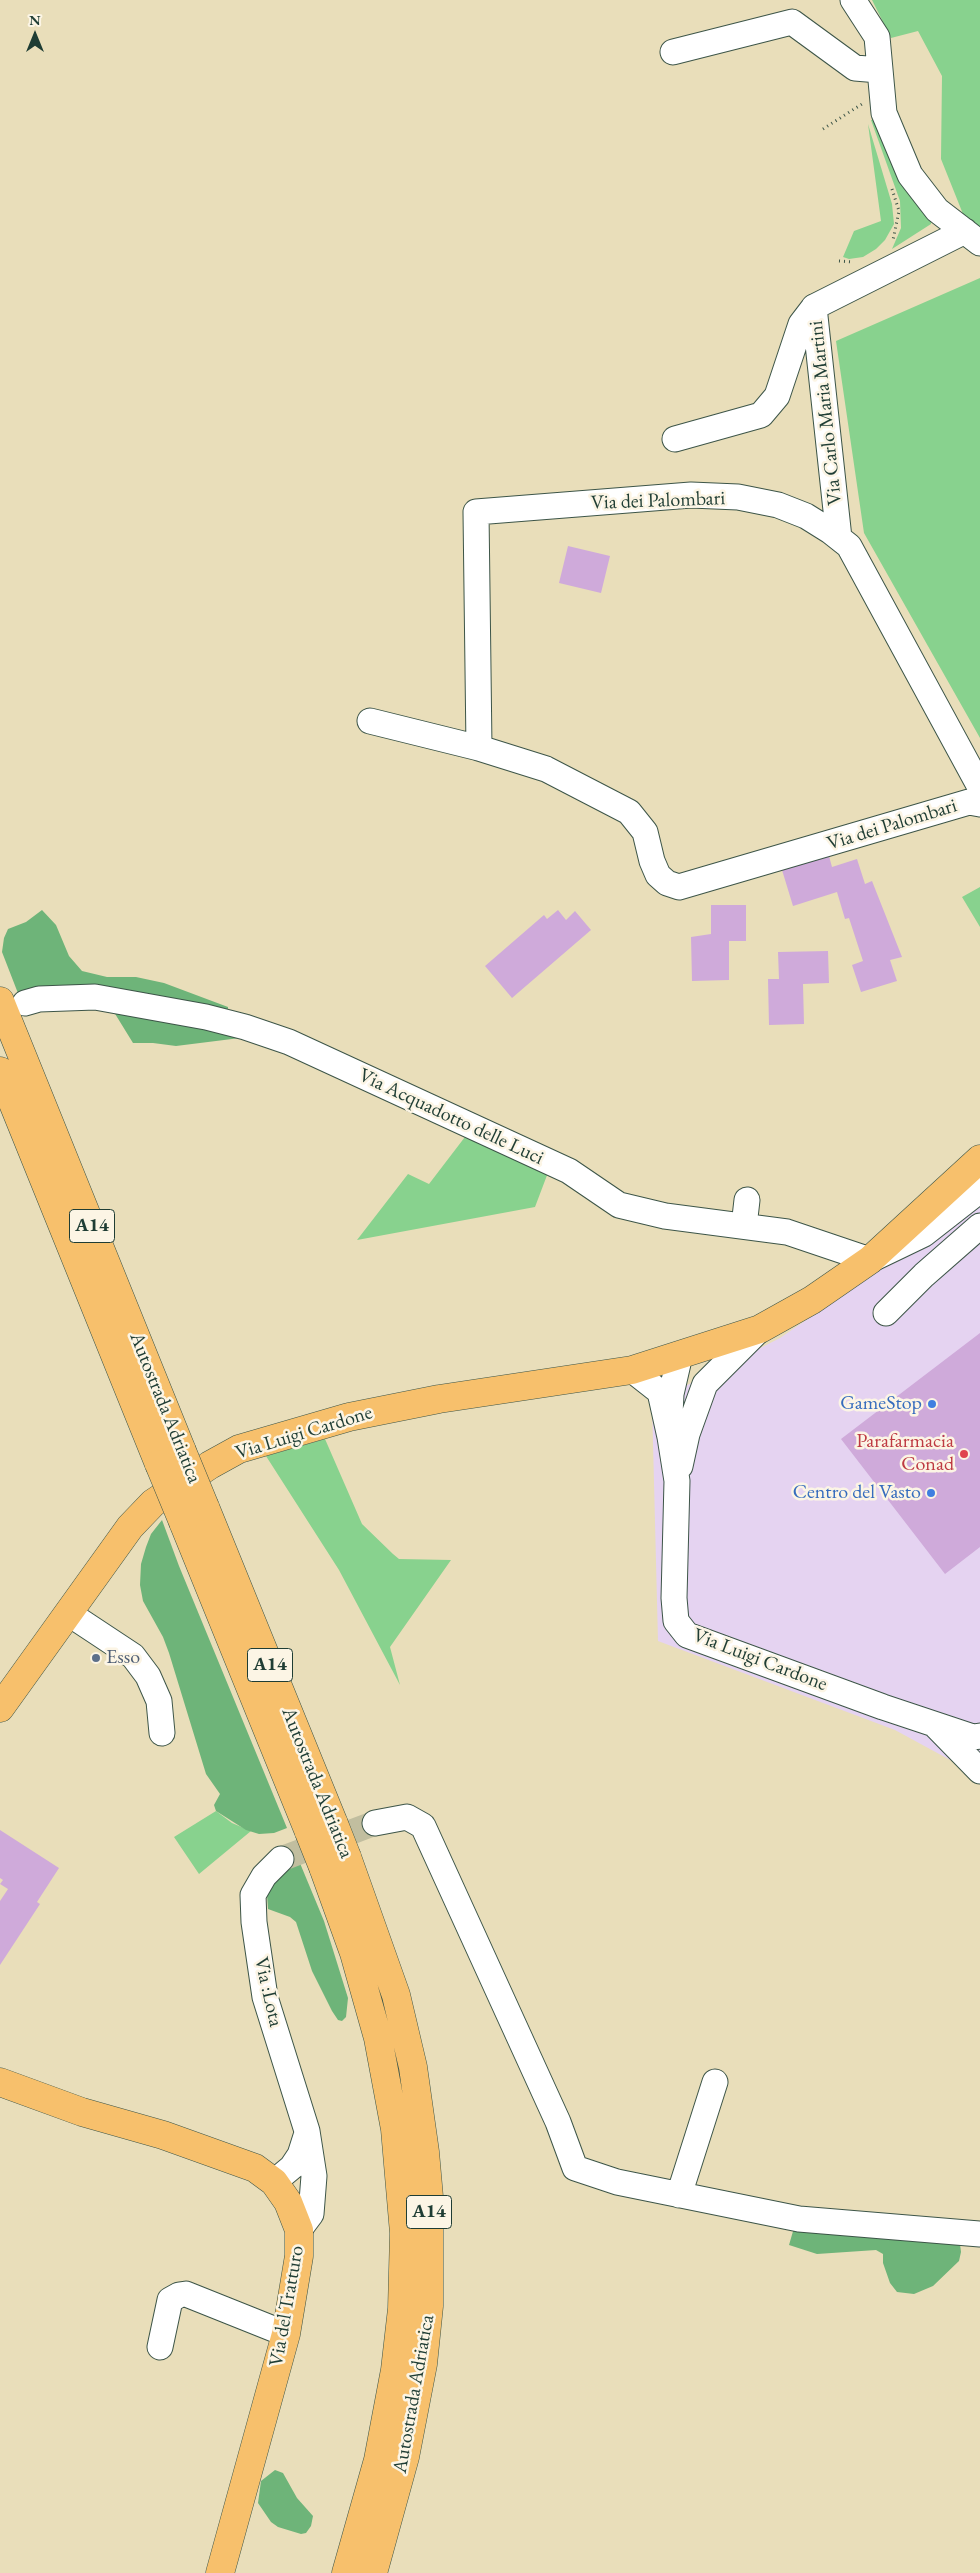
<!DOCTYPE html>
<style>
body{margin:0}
#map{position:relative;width:980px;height:2573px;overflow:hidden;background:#e9deba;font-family:"EB Garamond",serif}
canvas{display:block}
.north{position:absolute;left:10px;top:10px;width:50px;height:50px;-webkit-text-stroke:4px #fcf5e5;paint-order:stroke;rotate:0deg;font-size:14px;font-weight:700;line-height:20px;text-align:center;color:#1f3d34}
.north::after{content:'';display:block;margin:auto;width:18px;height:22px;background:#1f3d34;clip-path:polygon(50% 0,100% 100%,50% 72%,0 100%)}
</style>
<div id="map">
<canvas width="980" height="2573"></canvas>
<div class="north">N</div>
</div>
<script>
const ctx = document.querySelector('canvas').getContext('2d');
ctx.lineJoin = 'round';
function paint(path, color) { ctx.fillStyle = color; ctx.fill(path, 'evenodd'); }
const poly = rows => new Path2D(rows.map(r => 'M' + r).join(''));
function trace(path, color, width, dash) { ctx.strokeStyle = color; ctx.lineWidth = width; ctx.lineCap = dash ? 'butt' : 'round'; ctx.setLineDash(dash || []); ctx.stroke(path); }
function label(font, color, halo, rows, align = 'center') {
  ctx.font = font + ' "EB Garamond",serif'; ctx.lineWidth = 5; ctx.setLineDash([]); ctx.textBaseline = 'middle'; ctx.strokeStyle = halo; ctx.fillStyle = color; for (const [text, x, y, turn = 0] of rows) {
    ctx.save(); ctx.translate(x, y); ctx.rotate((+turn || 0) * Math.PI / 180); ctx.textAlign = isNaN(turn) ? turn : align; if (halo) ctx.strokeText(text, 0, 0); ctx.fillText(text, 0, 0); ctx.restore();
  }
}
paint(poly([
 [980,1177,980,1784,952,1761,895,1730,658,1641,652,1403,780,1338,879,1270]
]), '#e5d3f1');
paint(poly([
 [872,0,980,0,980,228,963,214,941,159,942,76,918,31,891,38],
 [877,119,931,216,931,224,892,249,901,228,900,201,871,120],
 [868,124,892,204,894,224,885,240,876,249,863,257,849,259,843,257,854,231,881,221],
 [980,278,980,738,864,533,836,341],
 [980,887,980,927,962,897],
 [468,1133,549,1170,535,1207,357,1240,408,1174,429,1184],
 [325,1439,362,1524,393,1554,399,1559,451,1560,390,1647,400,1685,339,1570,266,1456],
 [216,1811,232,1823,251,1831,199,1874,174,1837]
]), '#88d28e');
paint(poly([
 [42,910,56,925,69,956,82,971,107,977,136,977,164,983,228,1007,228,1012,240,1038,176,1046,153,1043,133,1043,109,1004,21,1001,2,952,4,938,8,929,26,922],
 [162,1520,179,1566,287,1828,274,1833,259,1834,246,1830,216,1811,214,1805,220,1794,206,1774,169,1653,163,1637,143,1601,140,1585,141,1564,146,1547,151,1534],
 [297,1856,324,1921,348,1998,346,2017,342,2021,338,2020,332,2011,312,1971,296,1922,290,1917,268,1909,267,1895,281,1865],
 [796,2221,960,2244,961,2252,959,2261,933,2286,914,2294,897,2292,890,2283,883,2263,883,2254,876,2250,817,2254,789,2245],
 [275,2470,283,2473,297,2498,313,2516,311,2526,306,2533,301,2534,278,2527,271,2522,258,2503,261,2481]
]), '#6eb479');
paint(poly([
 [568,546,610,556,601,593,559,583],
 [829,856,832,867,857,859,865,884,872,881,902,957,890,960,897,981,861,992,852,965,863,961,849,918,845,919,837,892,793,906,782,870],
 [711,905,746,905,746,941,729,941,729,980,692,981,691,937,711,934],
 [558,910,566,920,575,911,591,930,512,998,485,966,544,915,547,919],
 [828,951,829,983,803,984,804,1024,769,1025,768,979,779,979,778,952],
 [980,1333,980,1547,945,1574,841,1439],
 [0,1830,59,1868,37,1902,40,1904,0,1965,0,1901,8,1889,0,1884,3,1880,0,1878]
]), '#cfaada');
trace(poly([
 [281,1859,375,1823]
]), '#c1be9f', 25, [25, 12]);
const minor = poly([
 [853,0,877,37,884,113,910,175,937,210,980,243],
 [673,52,792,22,855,68,879,70],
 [675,439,761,415,777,396,801,324,814,307],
 [839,538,814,307,965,231],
 [370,721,479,748,546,769,629,812,645,832,652,861,658,875,667,883,679,887,969,802,980,804],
 [479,748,476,512,691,495,738,497,778,505,806,516,830,531,849,546,980,787],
 [25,1003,39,999,95,997,206,1017,245,1027,289,1042,569,1171,619,1205,665,1216,787,1232,870,1260,924,1234,980,1190],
 [744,1226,747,1200],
 [886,1313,924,1275,980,1226],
 [632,1370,660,1392,670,1437,677,1481,674,1598,676,1621,687,1635,883,1707,973,1737,980,1736],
 [670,1415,671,1394,680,1355],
 [680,1466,687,1434,705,1384,760,1329],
 [68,1613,133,1656,148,1676,159,1701,162,1733],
 [936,1726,980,1771],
 [375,1823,407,1817,423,1826,558,2122,575,2168,617,2182,799,2219,980,2234],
 [281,1859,264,1876,253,1895,254,1922,265,1997,307,2131,314,2176,311,2214,299,2230],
 [274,2182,292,2167,300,2155,307,2133],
 [679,2195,715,2082],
 [160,2347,170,2300,179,2295,186,2294,286,2334]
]);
const major = poly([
 [0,1708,130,1527,153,1503,210,1465,239,1449,349,1417,439,1399,632,1370,760,1329,812,1300,870,1260,980,1159],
 [0,2082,82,2112,163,2135,255,2168,274,2182,288,2202,299,2230,299,2256,286,2334,220,2573]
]);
const highway = poly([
 [0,1001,182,1451],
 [0,1071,159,1464],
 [205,1507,334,1824],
 [183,1522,309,1832],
 [347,1857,396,1995,413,2067,425,2152,429,2197,429,2306,423,2364,405,2457,373,2573],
 [323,1867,354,1953,378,2038,395,2129,404,2233,402,2309,395,2370,378,2460,346,2573]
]);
trace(minor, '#3d5548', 27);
trace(major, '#3d5548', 29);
trace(highway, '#3d5548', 29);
trace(poly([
 [823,129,862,104],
 [892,189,899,211,893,240],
 [839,261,853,262]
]), '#3d5548', 3, [1, 4]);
trace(minor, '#fff', 25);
trace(major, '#f7c06c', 28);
trace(highway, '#f7c06c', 28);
const highwayBridge = poly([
 [182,1451,205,1507],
 [159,1464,183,1522],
 [334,1824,347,1857],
 [309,1832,323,1867]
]);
trace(highwayBridge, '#3d5548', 29, []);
trace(highwayBridge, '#f7c06c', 28);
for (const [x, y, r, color] of [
 [932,1404,5,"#3f7fe0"],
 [964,1454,5,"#e0444e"],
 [931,1493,5,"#3f7fe0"],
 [96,1658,5,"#5c6f8a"]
]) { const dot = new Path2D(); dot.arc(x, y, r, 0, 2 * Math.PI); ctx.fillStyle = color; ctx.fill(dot); trace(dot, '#fcf5e5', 2); }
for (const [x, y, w] of [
 [92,1226,45],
 [270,1665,45],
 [429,2212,45]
]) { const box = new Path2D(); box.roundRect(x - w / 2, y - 16.5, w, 33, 4); ctx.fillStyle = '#fcf5e5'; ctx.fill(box); trace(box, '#1f3d34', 1); }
label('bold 19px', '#1f3d34', null, [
 ["A14",92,1226],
 ["A14",270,1665],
 ["A14",429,2212]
]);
label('20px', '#1f3d34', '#fcf5e5', [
 ["Via Carlo Maria Martini",826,413,-96],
 ["Via dei Palombari",658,501,-2],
 ["Via dei Palombari",892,825,-17],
 ["Via Acquadotto delle Luci",451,1117,25],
 ["Autostrada Adriatica",165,1408,68],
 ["Via Luigi Cardone",304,1433,-17],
 ["Via Luigi Cardone",760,1660,21],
 ["Autostrada Adriatica",317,1783,68],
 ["Via :Lota",268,1992,77],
 ["Via del Tratturo",287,2306,-80],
 ["Autostrada Adriatica",414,2394,-80]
]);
label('20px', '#366cbe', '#fcf5e5', [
 ["GameStop",922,1404],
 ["Centro del Vasto",921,1493]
], 'right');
label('20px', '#be3a42', '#fcf5e5', [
 ["Parafarmacia",954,1442],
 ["Conad",954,1465]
], 'right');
label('20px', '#4e5e75', '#fcf5e5', [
 ["Esso",106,1658]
], 'left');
</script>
